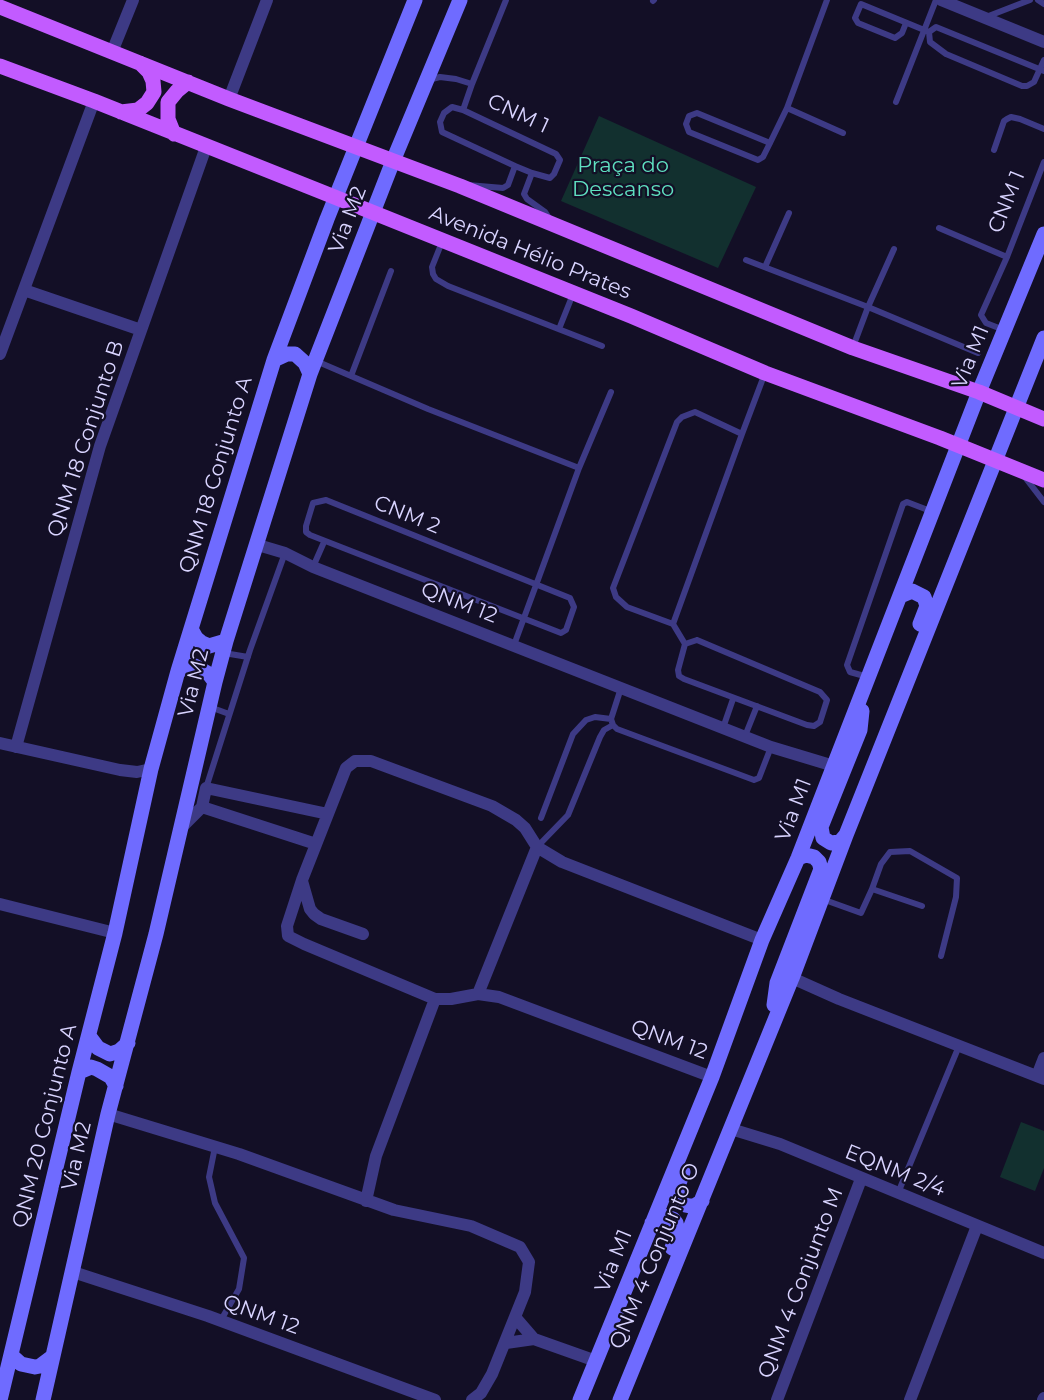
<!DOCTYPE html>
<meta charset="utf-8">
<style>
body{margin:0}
canvas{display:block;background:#130f26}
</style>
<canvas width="1044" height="1400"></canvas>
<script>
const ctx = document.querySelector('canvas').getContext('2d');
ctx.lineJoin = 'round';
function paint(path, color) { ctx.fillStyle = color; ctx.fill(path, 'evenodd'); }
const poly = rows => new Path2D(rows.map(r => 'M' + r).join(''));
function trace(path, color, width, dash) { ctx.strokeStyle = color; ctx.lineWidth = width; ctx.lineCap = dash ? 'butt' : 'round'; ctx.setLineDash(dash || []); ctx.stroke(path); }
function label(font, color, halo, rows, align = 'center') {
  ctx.font = font + ' Montserrat,sans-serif'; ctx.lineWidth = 4.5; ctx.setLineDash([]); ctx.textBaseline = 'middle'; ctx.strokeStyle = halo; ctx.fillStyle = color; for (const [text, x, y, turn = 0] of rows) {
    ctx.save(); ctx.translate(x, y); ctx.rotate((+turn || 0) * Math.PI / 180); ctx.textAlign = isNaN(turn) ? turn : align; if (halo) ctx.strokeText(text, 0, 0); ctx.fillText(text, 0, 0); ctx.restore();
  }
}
paint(poly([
 [599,116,756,187,718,268,561,201],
 [1021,1122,1044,1131,1044,1168,1035,1191,1000,1177]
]), '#12302f');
trace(poly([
 [1038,0,1044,4],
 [653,1,654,0],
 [986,17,1030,0],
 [906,23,902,33,895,38,858,23,855,18,861,4,929,32,930,42,946,54,1022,86,1027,86,1034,82,1044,60],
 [929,32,936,27,1044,71],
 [428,80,440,77,456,79,472,84,506,0],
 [896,102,936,0],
 [787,108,843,133],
 [463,110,472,84],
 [770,143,697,113,689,116,686,124,689,132,758,160,763,157,770,143,787,108,827,0],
 [994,150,1004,121,1007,119,1011,117,1020,119,1044,129],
 [515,166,532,173],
 [468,185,503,188,508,185,515,166,442,132,440,122,444,113,452,107,463,110,556,154,560,160,554,174,550,178,532,173,524,194,527,199,545,212,549,218],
 [939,228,1007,257],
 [442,242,432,267,433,274,436,279,448,286,602,346],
 [746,260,868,307,978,353],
 [765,267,789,213],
 [559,329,573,294],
 [1004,330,986,323,981,315,1007,257,1044,162],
 [853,347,868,307,894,249],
 [316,361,428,409,579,468],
 [351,376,391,271],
 [742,434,765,373],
 [1024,476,1044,502],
 [326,500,570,598,574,607,566,630,561,633,310,535,306,532,306,526,313,503,326,500],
 [313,567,324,542],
 [673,624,742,434,695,412,682,417,677,422,613,588,616,597,627,607,673,624,685,644],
 [697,640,820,692,827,700,820,722,814,726,807,725,684,679,679,676,678,670,685,644,697,640],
 [514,645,579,468,611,392],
 [224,653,248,657],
 [868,677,850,672,847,665,903,504,907,502,933,512],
 [621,688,611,719,613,725,617,729,754,780,759,778,771,747],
 [210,707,229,714],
 [723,728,733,699],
 [745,736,757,706],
 [206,788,250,650,285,553],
 [541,818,573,734,586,720,595,717,611,719],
 [537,847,568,815,600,737,604,730,613,725],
 [872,889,881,864,890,852,910,851,957,878,956,897,941,956],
 [822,899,861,913,872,889,922,906],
 [215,1147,209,1177,215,1203,244,1258,239,1289,221,1320],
 [898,1193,959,1046]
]), '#3d3a85', 6);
trace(poly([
 [941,0,1044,42],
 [112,52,133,0],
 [229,99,267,0],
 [24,290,141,330],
 [0,354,94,101],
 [258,545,285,553,313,567,771,747,834,766],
 [0,743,120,770,137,772,151,769],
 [16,747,100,446,206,147],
 [202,807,316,844],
 [181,828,202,807,206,788,328,814],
 [302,881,310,909,314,914,321,919,363,934],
 [0,904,115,933],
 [792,978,839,999,1044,1079],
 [478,994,537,847],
 [1037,1076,1044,1058],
 [712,1077,499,997,478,994,451,999,435,999,304,944,288,936,287,926,302,880,346,768,355,761,371,761,492,806,516,820,525,828,537,847,562,862,762,940],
 [108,1114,239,1154,394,1210,471,1226,520,1247,529,1262,525,1292,492,1374,481,1393,472,1400],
 [731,1129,780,1144,1044,1253],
 [366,1201,376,1156,435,999],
 [73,1272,208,1316,435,1400],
 [515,1317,534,1339],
 [506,1343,534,1339,596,1361],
 [777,1400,861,1179],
 [910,1400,977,1226],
 [1043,1400,1044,1398]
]), '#3d3a85', 12);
trace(poly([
 [274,360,287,354,295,354,305,363,310,374],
 [900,596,912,591,924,597,927,606,920,624],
 [191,629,196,638,202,643,209,646,226,641],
 [178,671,193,665,209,674,215,682],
 [846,835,840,842,831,843,823,838,821,827,860,730,862,711],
 [774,1005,777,983,821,869,819,862,814,857,806,855,798,858],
 [89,1036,98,1048,110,1054,119,1051,128,1043],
 [79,1072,91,1067,97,1069,111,1077,116,1086],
 [683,1172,677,1189,678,1199,685,1205,690,1206,694,1206,702,1201],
 [652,1223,659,1217,664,1216,673,1219,676,1223,678,1232,672,1248],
 [11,1355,21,1364,35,1367,40,1366,52,1357],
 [0,1400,79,1072,115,933,151,769,178,671,274,360,327,219,415,0],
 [43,1400,108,1114,156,934,215,682,226,641,310,374,393,161,460,0],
 [580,1400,712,1077,762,940,798,858,979,392,1044,234],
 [620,1400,792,978,846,835,1044,338]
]), '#6f6bff', 15);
trace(poly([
 [0,7,229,99,460,186,853,348,979,392,1044,419],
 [0,66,94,101,322,192,631,316,765,373,940,438,1044,480],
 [121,112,138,110,147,103,154,92,153,81,149,72,140,63],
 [174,134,168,119,168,102,177,91,188,82]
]), '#c25bff', 15);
label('21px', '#d9d4ff', '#130f26', [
 ["CNM 1",518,114,25],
 ["CNM 1",1007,202,-68],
 ["Via M2",348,220,-69],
 ["Avenida Hélio Prates",530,253,22],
 ["Via M1",971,357,-68],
 ["QNM 18 Conjunto B",86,439,-72],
 ["QNM 18 Conjunto A",216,475,-73],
 ["CNM 2",407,515,22],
 ["QNM 12",459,603,21],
 ["Via M2",194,683,-76],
 ["Via M1",794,810,-69],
 ["QNM 12",669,1040,20],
 ["QNM 20 Conjunto A",45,1126,-76],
 ["Via M2",77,1156,-77],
 ["EQNM 2/4",895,1171,22],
 ["QNM 4 Conjunto O",655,1256,-67],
 ["Via M1",614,1261,-68],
 ["QNM 4 Conjunto M",801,1283,-69],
 ["QNM 12",261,1315,20]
]);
label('21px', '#5fe0c0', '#130f26', [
 ["Praça do",623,166],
 ["Descanso",623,190]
]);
</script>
